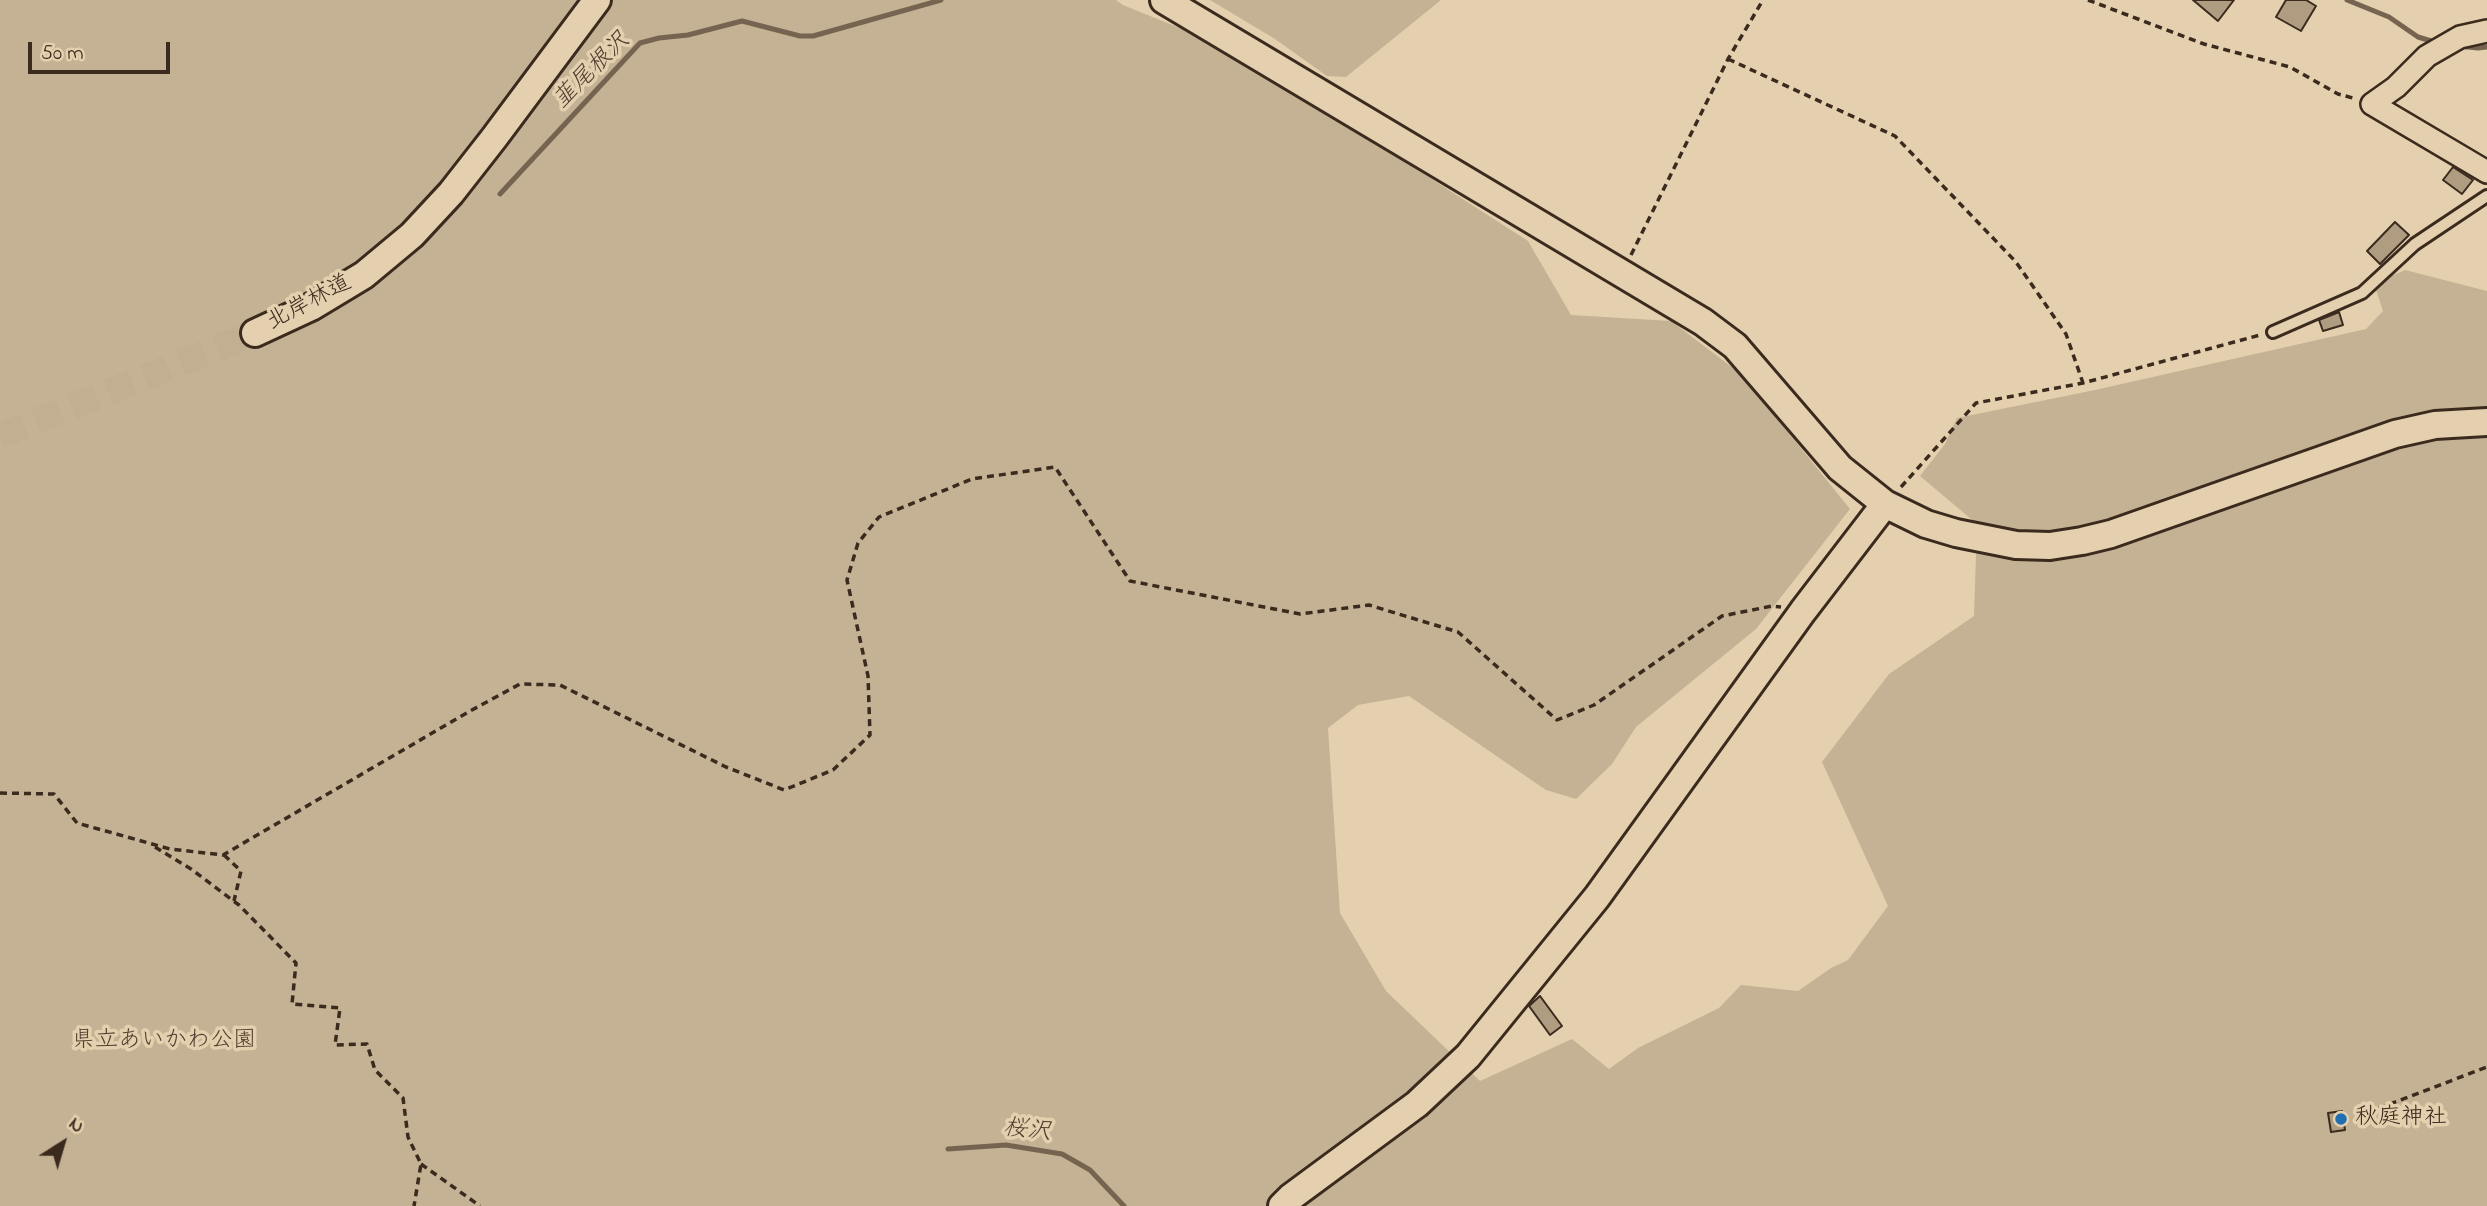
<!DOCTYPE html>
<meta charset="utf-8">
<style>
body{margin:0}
#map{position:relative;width:2487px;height:1206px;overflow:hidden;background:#e4d0ae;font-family:"Indie Flower",sans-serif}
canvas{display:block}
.north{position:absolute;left:28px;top:1108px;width:70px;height:70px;-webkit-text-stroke:5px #e4d0ae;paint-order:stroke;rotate:37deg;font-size:19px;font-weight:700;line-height:28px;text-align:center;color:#3b2a1e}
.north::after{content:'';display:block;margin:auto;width:24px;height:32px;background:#3b2a1e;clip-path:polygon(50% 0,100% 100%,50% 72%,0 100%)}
.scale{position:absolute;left:28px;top:42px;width:142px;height:32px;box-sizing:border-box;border:4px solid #3b2a1e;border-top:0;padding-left:9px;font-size:21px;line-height:24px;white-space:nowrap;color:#3b2a1e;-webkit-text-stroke:5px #e4d0ae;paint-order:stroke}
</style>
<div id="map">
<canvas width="2487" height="1206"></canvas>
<div class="north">N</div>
<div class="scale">50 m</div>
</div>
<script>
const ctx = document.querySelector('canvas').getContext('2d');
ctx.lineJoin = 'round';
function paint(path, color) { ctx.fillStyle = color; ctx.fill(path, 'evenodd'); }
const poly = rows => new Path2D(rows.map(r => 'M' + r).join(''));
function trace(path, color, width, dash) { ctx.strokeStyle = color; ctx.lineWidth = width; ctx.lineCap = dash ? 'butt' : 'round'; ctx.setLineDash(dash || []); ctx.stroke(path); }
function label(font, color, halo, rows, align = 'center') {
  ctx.font = font + ' "Indie Flower","Klee One",sans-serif'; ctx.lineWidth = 7; ctx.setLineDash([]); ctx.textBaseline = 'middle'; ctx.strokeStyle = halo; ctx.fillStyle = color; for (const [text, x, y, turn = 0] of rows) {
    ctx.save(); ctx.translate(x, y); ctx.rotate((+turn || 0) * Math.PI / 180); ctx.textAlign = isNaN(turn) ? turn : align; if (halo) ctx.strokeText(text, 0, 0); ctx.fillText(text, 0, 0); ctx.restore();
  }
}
paint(poly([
 [0,0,1116,0,1123,5,1202,37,1413,167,1528,241,1571,315,1671,321,1741,374,1850,509,1756,629,1636,727,1612,764,1576,799,1546,790,1409,696,1358,705,1328,728,1340,913,1386,991,1480,1081,1572,1039,1609,1069,1638,1048,1719,1008,1741,985,1798,991,1831,968,1848,960,1888,906,1822,762,1889,674,1974,616,1977,524,1920,476,1945,444,1957,418,2095,390,2366,329,2383,311,2374,284,2405,270,2487,291,2487,1206,0,1206],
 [1210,0,1441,0,1346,77,1327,76,1275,39]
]), '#c5b294');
trace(poly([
 [2347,0,2389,17,2418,37,2438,43],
 [2458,46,2478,48,2487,47],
 [500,194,640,43,659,38,688,35,742,21,800,36,813,36,941,0],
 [948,1149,1006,1145,1062,1154,1090,1170,1124,1206]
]), '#766450', 5);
const building = poly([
 [2193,0,2234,0,2218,21,2193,0],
 [2286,0,2306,0,2316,6,2301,31,2276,17,2286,0],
 [2453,167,2473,180,2462,194,2443,180,2453,167],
 [2395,222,2409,235,2380,264,2367,251,2395,222],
 [2339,312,2343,325,2323,331,2319,320,2339,312],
 [1540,996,1562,1026,1550,1035,1529,1006,1540,996],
 [2342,1111,2345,1130,2331,1132,2328,1113,2342,1111]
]);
paint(building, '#b09d81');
trace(building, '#3b2a1e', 2);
trace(poly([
 [0,436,255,333]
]), '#c2af91', 26, [26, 13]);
const service = poly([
 [2273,332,2362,293,2415,244,2487,196]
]);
const minor = poly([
 [2487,31,2460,37,2427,56,2396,87,2372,104,2487,172]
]);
const tertiary = poly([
 [1164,0,1703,322,1735,346,1840,468,1885,504,1926,524,1956,533,2016,545,2050,546,2082,541,2111,534,2395,434,2435,425,2487,422],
 [255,333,311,307,364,275,412,235,451,193,494,138,597,0],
 [1282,1206,1291,1197,1417,1104,1468,1056,1597,897,1803,611,1885,504]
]);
trace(service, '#3b2a1e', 16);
trace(minor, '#3b2a1e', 26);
trace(tertiary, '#3b2a1e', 32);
trace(poly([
 [2088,0,2204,44,2290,67,2338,94,2353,98],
 [1728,59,1895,136,2016,262,2066,334,2083,383],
 [1631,255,1728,59,1763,0],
 [1901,487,1976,403,2083,383,2260,335],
 [0,793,54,794,77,823,170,849,223,855,470,711,520,684,560,685,726,767,784,790,833,770,870,735,868,676,847,580,858,543,879,517,972,479,1055,467,1130,581,1300,614,1369,605,1458,632,1557,720,1594,705,1722,616,1772,606,1781,607],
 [155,847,191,869,239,905,296,963,292,1004,340,1008,335,1045,367,1044,375,1070,403,1098,408,1137,421,1164,414,1206],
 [224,855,241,871,234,901],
 [2356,1117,2487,1067],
 [421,1164,480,1206]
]), '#3b2a1e', 3.5, [7, 5]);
trace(service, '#e4d0ae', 10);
trace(minor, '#e4d0ae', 21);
trace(tertiary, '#e4d0ae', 26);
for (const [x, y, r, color] of [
 [2341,1119,7,"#1f6fb2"]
]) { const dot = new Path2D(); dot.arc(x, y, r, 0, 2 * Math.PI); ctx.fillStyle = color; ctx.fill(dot); trace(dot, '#e4d0ae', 2.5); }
label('23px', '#3b2a1e', '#e4d0ae', [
 ["北岸林道",310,304,-28]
]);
label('23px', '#503e30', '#e4d0ae', [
 ["県立あいかわ公園",164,1042]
]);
label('23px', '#3b2a1e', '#e4d0ae', [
 ["秋庭神社",2355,1119]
], 'left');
label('italic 24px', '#4f3d2f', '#e4d0ae', [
 ["韮尾根沢",593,72,-45],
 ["桜沢",1027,1132,6]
]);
</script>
